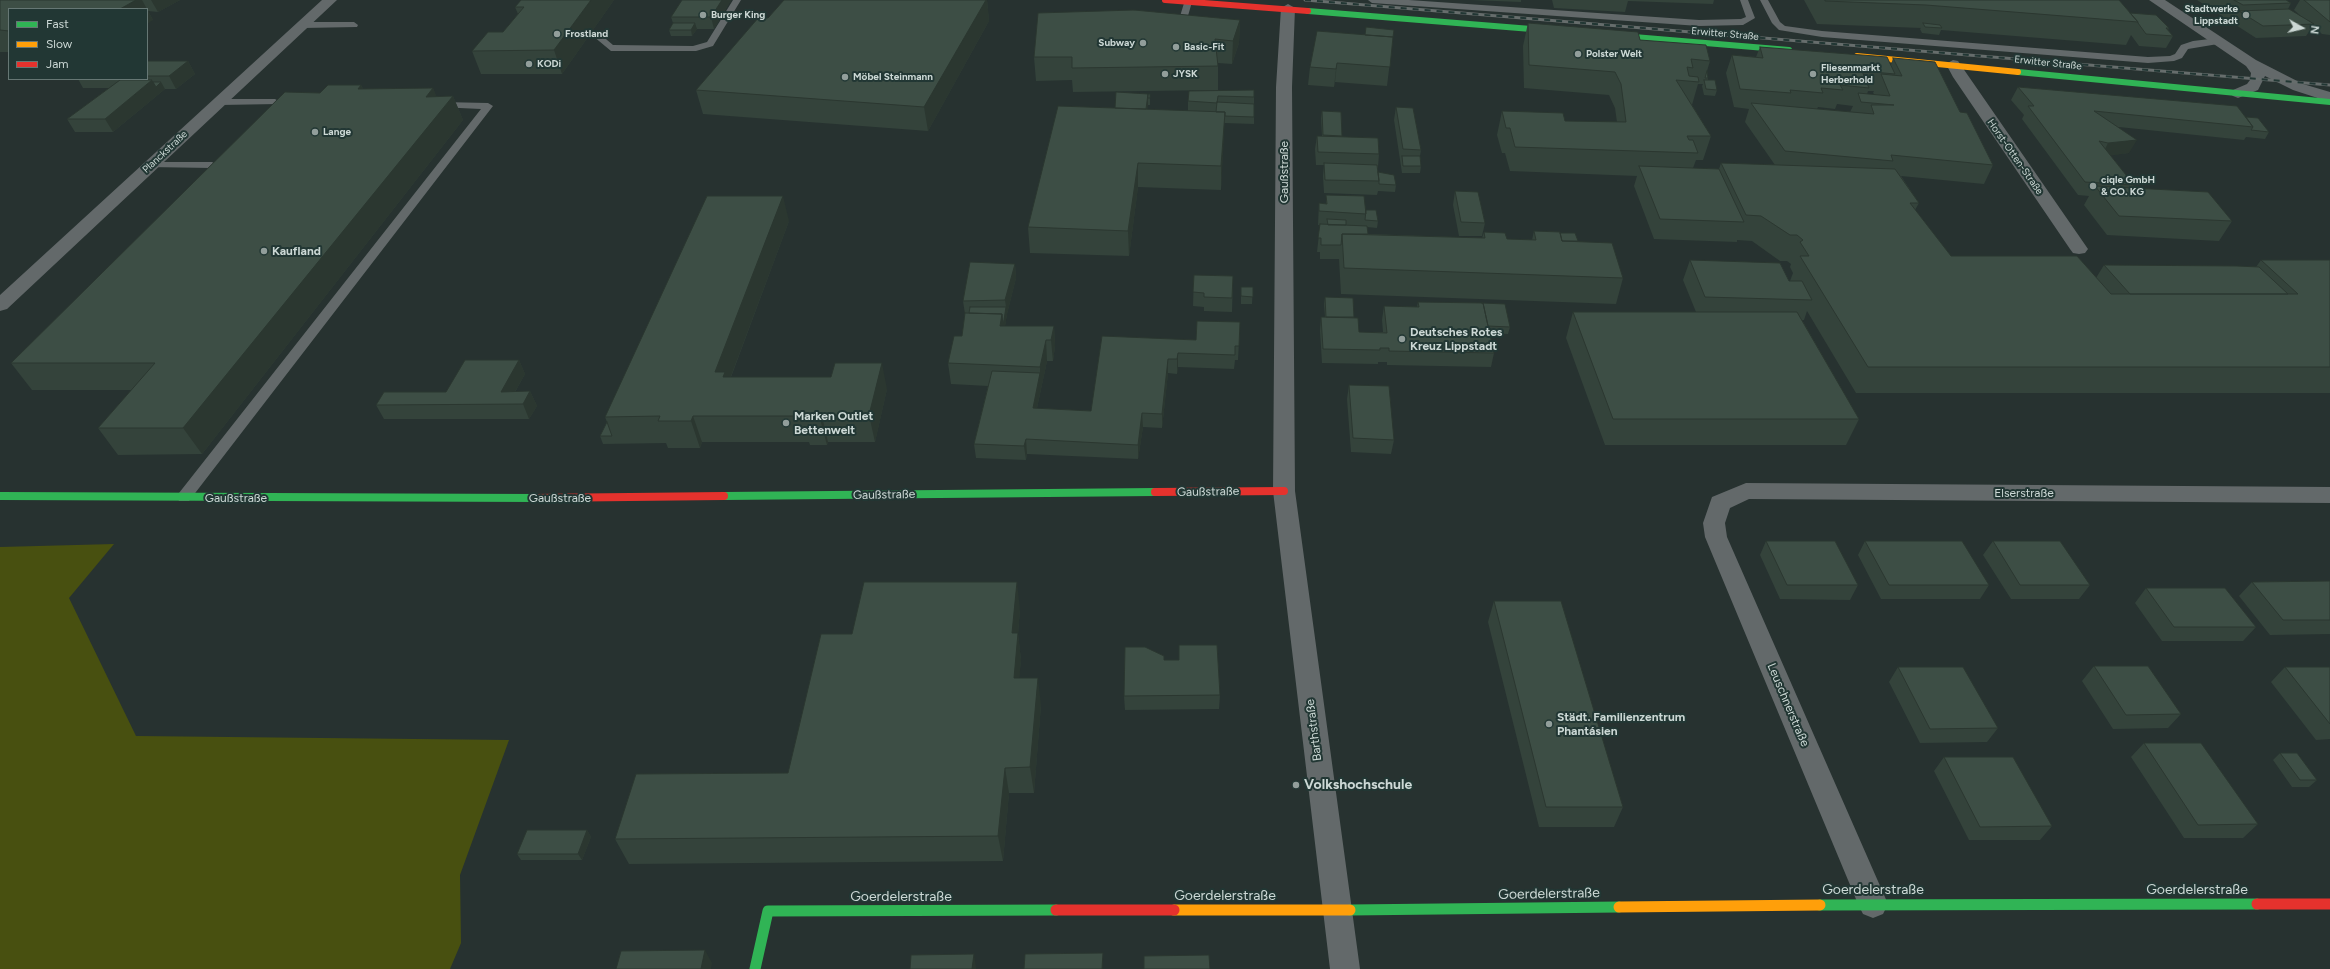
<!DOCTYPE html>
<meta charset="utf-8">
<style>
body{margin:0}
#map{position:relative;width:2330px;height:969px;overflow:hidden;background:#273230;font-family:Figtree,sans-serif}
canvas{display:block}
.legend{position:absolute;left:8px;top:8px;width:140px;height:72px;box-sizing:border-box;background:#223734;border:1px solid #667774;margin:0;padding:5px 7px;list-style:none;font-size:12px;color:#ccd8d5}
.legend li{display:flex;align-items:center;gap:8px;height:20px}
.legend b{width:20px;border:1px solid #667774}
.north{position:absolute;left:2282px;top:8px;width:40px;height:40px;-webkit-text-stroke:3px #223734;paint-order:stroke;rotate:98deg;font-size:11px;font-weight:700;line-height:16px;text-align:center;color:#ccd8d5}
.north::after{content:'';display:block;margin:auto;width:14px;height:18px;background:#ccd8d5;clip-path:polygon(50% 0,100% 100%,50% 72%,0 100%)}
</style>
<div id="map">
<canvas width="2330" height="969"></canvas>
<ul class="legend">
<li><b style="height:5px;background:#30b455"></b>Fast</li>
<li><b style="height:5px;background:#ff9f0a"></b>Slow</li>
<li><b style="height:5px;background:#e5322d"></b>Jam</li>
</ul>
<div class="north">N</div>
</div>
<script>
const ctx = document.querySelector('canvas').getContext('2d');
ctx.lineJoin = 'round';
function paint(path, color) { ctx.fillStyle = color; ctx.fill(path, 'evenodd'); }
const poly = rows => new Path2D(rows.map(r => 'M' + r).join(''));
function trace(path, color, width, dash) { ctx.strokeStyle = color; ctx.lineWidth = width; ctx.lineCap = dash ? 'butt' : 'round'; ctx.setLineDash(dash || []); ctx.stroke(path); }
function label(font, color, halo, rows, align = 'center') {
  ctx.font = font + ' Figtree,sans-serif'; ctx.lineWidth = 4; ctx.setLineDash([]); ctx.textBaseline = 'middle'; ctx.strokeStyle = halo; ctx.fillStyle = color; for (const [text, x, y, turn = 0] of rows) {
    ctx.save(); ctx.translate(x, y); ctx.rotate((+turn || 0) * Math.PI / 180); ctx.textAlign = isNaN(turn) ? turn : align; if (halo) ctx.strokeText(text, 0, 0); ctx.fillText(text, 0, 0); ctx.restore();
  }
}
paint(poly([
 [114,544,69,598,136,736,509,740,460,875,461,943,450,969,0,969,0,547]
]), '#485010');
paint(poly([
 [733,0,741,0,713,46,696,51,611,51,593,36,600,34,613,45,693,46,707,42,733,0],
 [1185,0,1192,2,1185,26,1181,29,1177,26,1185,0],
 [1368,0,1409,0,1699,20,1741,19,1746,17,1740,0,1748,0,1755,18,1743,25,1699,26,1372,3,1368,0],
 [1760,0,1768,0,1780,22,1785,26,1822,31,2148,57,2170,56,2175,54,2181,45,2193,41,2218,38,2223,41,2218,44,2188,49,2182,58,2174,61,2148,63,1822,37,1779,30,1772,23,1760,0],
 [354,22,358,25,357,27,303,28,299,25,303,22,354,22],
 [275,99,280,102,278,104,220,105,215,102,220,99,275,99],
 [441,102,488,103,493,106,189,501,179,501,177,497,179,493,481,109,438,107,438,103,441,102],
 [152,162,212,162,217,165,212,168,148,167,148,163,152,162]
]), '#63696a');
paint(poly([
 [322,0,337,0,7,309,0,311,0,295,322,0],
 [2149,0,2165,0,2256,60,2303,84,2330,92,2330,102,2293,90,2265,76,2258,90,2238,98,2233,96,2230,93,2233,90,2247,84,2250,80,2251,73,2246,66,2149,0],
 [1288,4,1295,8,1292,87,1295,491,1360,969,1330,969,1273,491,1276,87,1281,8,1288,4],
 [1953,60,1958,61,2088,249,2085,253,2079,254,2073,253,2070,249,1953,77,1946,64,1953,60],
 [1746,483,2330,487,2330,503,1749,499,1730,508,1725,523,1727,537,1888,904,1883,914,1873,918,1863,914,1858,904,1705,537,1703,523,1712,497,1746,483]
]), '#63696a');
trace(poly([
 [1308,11,1556,31],
 [1610,35,1789,50],
 [2018,72,2330,102]
]), '#30b455', 6);
trace(poly([
 [0,496,536,498],
 [724,496,1155,492]
]), '#30b455', 8);
trace(poly([
 [1820,905,2257,904],
 [1350,910,1619,907],
 [755,969,768,911,1056,910]
]), '#30b455', 11);
trace(poly([
 [1857,56,2018,72]
]), '#ff9f0a', 6);
trace(poly([
 [1619,907,1820,905],
 [1174,910,1350,910]
]), '#ff9f0a', 11);
trace(poly([
 [1165,0,1308,11]
]), '#e5322d', 6);
trace(poly([
 [1155,492,1284,491],
 [536,498,724,496]
]), '#e5322d', 8);
trace(poly([
 [2257,904,2330,904],
 [1056,910,1174,910]
]), '#e5322d', 11);
const rail = poly([
 [1305,0,2330,85]
]);
trace(rail, '#666d6c', 3);
trace(rail, '#223734', 2, [6]);
paint(poly([
 [0,0,180,0,158,12,148,11,153,20,9,9,9,52,0,52],
 [614,0,562,74,481,74,472,51,503,32,518,14,515,7],
 [731,0,714,29,697,29,692,36,671,36,669,30,673,23,671,17],
 [784,0,987,0,989,21,928,131,703,114,696,90,768,18],
 [1471,0,1521,0,1521,2],
 [1552,0,1714,0,1713,4,1628,1,1625,12,1554,8],
 [1804,0,2119,0,2130,13,2169,28,2168,30,2173,36,2166,48,2139,46,2131,35,2126,45,1941,30,1939,35,1922,33,1920,29,1921,28,1817,24],
 [2197,0,2286,0,2291,3,2288,9,2302,17,2294,10,2300,0,2330,0,2330,35,2322,34,2313,26,2306,36,2256,38],
 [1240,20,1239,43,1232,64,1218,63,1218,90,1073,92,1072,80,1036,81,1034,57],
 [1528,23,1640,40,1710,61,1707,71,1708,78,1708,80,1717,90,1715,96,1704,95,1702,86,1703,84,1698,84,1692,105,1711,136,1703,160,1696,160,1693,168,1719,169,1721,163,1775,165,1745,122,1749,109,1734,107,1726,73,1732,55,1756,57,1760,47,1891,65,1893,58,1960,112,1993,165,1984,184,1901,176,1919,203,1915,210,1951,256,2096,278,2104,265,2256,267,2261,260,2330,260,2330,393,1856,393,1807,311,1804,320,1802,320,1859,419,1846,445,1605,445,1566,338,1573,312,1696,312,1683,280,1690,260,1789,281,1790,281,1793,273,1790,267,1791,264,1787,261,1780,261,1752,241,1737,240,1737,242,1654,239,1634,186,1637,176,1510,171,1505,153,1502,153,1497,135,1502,111,1565,121,1617,122,1615,108,1609,95,1524,88,1523,46],
 [1868,91,1874,91,1873,93,1874,94,1867,94],
 [1837,104,1853,106,1850,112,1817,109,1818,107,1835,109],
 [1393,37,1387,86,1335,82,1334,87,1308,85,1310,67],
 [147,61,188,61,195,74,176,89,165,89,113,132,75,132,67,119,109,88,83,88,78,79,147,79],
 [361,85,363,89,433,88,436,96,453,96,463,120,202,454,118,455,98,428,132,390,32,390,11,363,320,93],
 [2018,87,2246,117,2269,132,2265,139,2246,137,2244,140,2119,127,2129,153,2110,155,2134,185,2132,188,2232,221,2219,241,2107,235,2084,205,2089,196,2078,195,2022,119,2024,115,2011,100],
 [1254,90,1254,124,1224,123,1221,190,1138,187,1129,256,1030,253,1028,227,1115,108,1148,94,1150,94,1150,105,1148,105,1147,110,1188,111,1188,101],
 [1396,107,1421,150,1420,156,1421,166,1420,173,1402,173,1394,120],
 [1322,111,1341,112,1342,137,1379,154,1378,167,1378,172,1396,185,1395,192,1378,191,1377,195,1324,193,1323,176,1324,165,1316,165,1315,149,1317,136,1322,136,1321,118],
 [1455,191,1485,223,1482,236,1459,236,1453,205],
 [1326,195,1366,210,1378,221,1377,228,1367,227,1368,234,1482,238,1484,232,1507,239,1532,240,1534,231,1578,241,1623,278,1616,304,1341,294,1339,259,1320,259,1320,252,1317,252,1320,225,1318,225,1319,203,1326,204],
 [789,221,731,377,887,389,875,442,828,442,827,445,810,445,809,442,702,442,700,448,668,448,666,443,603,444,600,436,607,422,605,417],
 [1015,264,1016,278,1007,314,1005,326,1054,326,1055,346,1053,361,1047,361,1037,408,1091,411,1196,340,1240,322,1238,360,1235,360,1234,369,1178,367,1177,374,1168,373,1162,428,1143,427,1138,459,1027,454,1026,460,976,458,974,444,988,386,951,384,948,363,962,336,965,314,963,301],
 [1194,275,1233,276,1232,312,1204,311,1204,307,1193,306],
 [1241,287,1253,287,1252,304,1241,304],
 [1325,297,1354,317,1359,332,1383,332,1382,320,1384,306,1417,307,1418,302,1510,327,1508,334,1490,333,1494,353,1491,367,1387,365,1387,362,1378,362,1378,364,1322,363,1320,331,1321,317,1325,317,1324,304],
 [519,360,525,374,515,392,530,391,537,406,529,419,384,419,376,405,446,392],
 [1349,385,1394,440,1391,454,1351,452,1347,399],
 [1766,541,1858,585,1850,600,1780,599,1760,555],
 [1865,541,1989,585,1980,599,1881,599,1858,555],
 [1993,541,2090,585,2079,599,2011,599,1983,555],
 [2330,581,2330,634,2270,635,2239,596,2252,582],
 [2146,588,2256,627,2243,641,2162,641,2135,603],
 [1494,601,1623,807,1614,827,1539,827,1488,622],
 [1020,609,1018,634,1021,660,1019,678,1041,705,1034,793,1009,793,1003,861,629,864,615,839,788,773],
 [1179,645,1220,695,1219,709,1125,710,1124,696,1164,660,1179,660],
 [2094,666,2181,714,2168,728,2113,729,2082,681],
 [1898,667,1998,728,1987,742,1920,743,1889,682],
 [2285,667,2330,667,2330,739,2316,740,2271,682],
 [2144,743,2258,824,2243,838,2184,838,2131,757],
 [2280,753,2317,780,2309,787,2292,787,2273,760],
 [1944,757,2052,826,2040,840,1969,840,1934,771],
 [587,830,591,837,582,860,521,860,517,854]
]), '#34433b');
paint(poly([
 [136,0,142,0,147,9,120,9],
 [151,0,180,0,158,12],
 [591,0,614,0,562,74,554,50],
 [722,0,731,0,714,29,711,17],
 [986,0,987,0,989,21,928,131,924,107],
 [147,9,153,20,147,24],
 [1240,20,1239,43,1232,64,1233,41],
 [695,23,697,29,692,36,691,30],
 [188,61,195,74,176,89,169,76],
 [1337,63,1335,82,1334,87,1336,69],
 [152,80,156,87,161,82,165,89,113,132,105,119],
 [361,85,372,109,358,89],
 [433,88,442,110,453,96,463,120,202,454,183,428,426,97],
 [1148,94,1148,106,1146,124,1146,111],
 [1225,112,1224,137,1221,190,1221,166],
 [2137,140,2129,153,2101,157,2108,143],
 [1138,163,1138,187,1129,256,1128,231],
 [783,196,789,221,728,384,715,372],
 [1015,264,1016,278,1007,314,1002,346,1000,326,1002,314,1006,307,1005,300],
 [1054,326,1055,346,1053,361,1051,340],
 [1046,340,1047,361,1034,422,1033,408,1040,373,1040,367],
 [1178,353,1178,367,1177,374,1177,359],
 [1168,359,1168,373,1162,428,1162,414],
 [519,360,525,374,508,404,501,392],
 [882,363,887,389,875,442,869,415],
 [530,391,537,406,529,419,523,404],
 [1142,413,1143,427,1138,459,1138,445],
 [693,416,702,442,700,448,691,421],
 [822,416,828,442,827,445,820,419],
 [1026,439,1027,454,1026,460,1024,446],
 [1017,582,1020,609,1018,634,1021,660,1017,705,1014,678,1012,633],
 [1038,678,1041,705,1034,793,1030,767],
 [1005,768,1009,793,1003,861,998,836],
 [587,830,591,837,582,860,578,854],
 [705,950,712,963,711,969,701,969],
 [1103,953,1103,969,1102,969],
 [974,954,976,967,976,969,972,969]
]), '#2b3730');
const building = poly([
 [0,0,136,0,120,9,9,9,9,31,0,30,0,0],
 [521,0,591,0,554,50,472,51,488,32,503,32,524,7,515,7,521,0],
 [682,0,722,0,711,17,671,17,682,0],
 [784,0,986,0,924,107,696,90,759,17,768,18,784,0],
 [1825,0,2119,0,2138,22,1926,5,1825,1,1825,0],
 [2234,0,2286,0,2291,3,2243,5,2234,0],
 [2304,0,2330,0,2330,22,2304,0],
 [2289,9,2314,24,2263,26,2239,11,2289,9],
 [1134,10,1240,20,1233,41,1215,39,1218,66,1072,68,1072,57,1034,57,1038,13,1134,10],
 [2130,13,2156,15,2169,28,2166,28,2173,36,2146,34,2138,23,2138,22,2130,13],
 [673,23,695,23,691,30,669,30,673,23],
 [1528,23,1638,32,1640,40,1706,45,1710,61,1691,59,1693,68,1687,67,1689,76,1698,77,1699,82,1676,80,1711,136,1687,136,1689,140,1693,140,1698,153,1515,147,1510,128,1506,128,1502,111,1563,113,1565,121,1626,122,1621,84,1615,72,1529,65,1528,23],
 [1923,23,1940,25,1942,28,1925,27,1923,23],
 [1366,27,1394,30,1393,37,1365,35,1366,27],
 [1317,31,1393,37,1390,67,1337,63,1336,69,1310,67,1317,31],
 [1760,47,1887,57,1895,74,1862,71,1869,88,1840,85,1843,90,1821,88,1823,93,1790,90,1791,93,1740,89,1732,55,1763,58,1760,47],
 [1893,58,1935,62,1960,112,1967,113,1993,165,1891,155,1893,161,1785,151,1751,103,1874,114,1871,105,1894,105,1861,102,1858,93,1890,96,1881,74,1902,76,1893,58],
 [147,61,188,61,169,76,147,76,147,61],
 [1707,71,1708,78,1705,78,1707,71],
 [120,80,152,80,105,119,67,119,120,80],
 [1704,80,1715,80,1717,90,1706,89,1704,80],
 [153,82,161,82,156,87,153,82],
 [328,85,361,85,358,89,433,88,426,97,453,96,183,428,98,428,155,363,11,363,285,92,320,93,328,85],
 [2018,87,2237,106,2253,127,2094,111,2137,140,2108,143,2099,141,2134,185,2085,182,2028,106,2034,106,2018,87],
 [1254,90,1254,97,1218,96,1217,103,1188,101,1189,91,1254,90],
 [1116,92,1148,94,1146,109,1115,108,1116,92],
 [1148,94,1150,94,1150,98,1148,98,1148,94],
 [1217,102,1254,104,1254,117,1225,116,1225,112,1216,112,1217,102],
 [1058,106,1225,112,1221,166,1138,163,1128,231,1028,227,1058,106],
 [1396,107,1413,108,1421,150,1403,149,1396,107],
 [1322,111,1341,112,1342,136,1323,135,1322,111],
 [2246,117,2258,118,2269,132,2251,130,2253,127,2246,117],
 [1317,136,1378,138,1379,154,1318,152,1317,136],
 [1402,156,1420,156,1421,166,1403,166,1402,156],
 [1324,163,1377,165,1379,181,1325,180,1324,163],
 [1721,163,1895,169,1919,203,1910,203,1951,256,2077,256,2111,294,2298,294,2261,260,2330,260,2330,367,1868,367,1800,256,1809,256,1800,242,1803,240,1797,235,1790,235,1761,216,1746,215,1721,163],
 [1639,166,1719,169,1744,222,1660,219,1639,166],
 [1378,172,1394,175,1396,185,1379,184,1379,181,1378,172],
 [2095,186,2208,192,2232,221,2119,216,2095,186],
 [1455,191,1478,192,1485,223,1461,222,1455,191],
 [1326,195,1364,196,1366,214,1319,211,1319,203,1327,204,1326,195],
 [707,196,783,196,715,372,725,372,723,377,831,377,835,363,882,363,869,415,822,416,820,419,803,419,804,416,693,416,691,421,658,421,660,416,605,417,707,196],
 [1366,210,1376,210,1378,221,1365,220,1366,210],
 [1327,219,1346,220,1346,225,1328,225,1327,219],
 [1320,224,1367,226,1368,234,1342,234,1341,245,1321,245,1321,238,1318,238,1320,224],
 [1534,231,1560,232,1562,241,1612,243,1623,278,1344,268,1342,234,1485,238,1484,232,1505,233,1507,239,1536,240,1534,231],
 [1560,233,1575,233,1578,241,1562,241,1560,233],
 [1690,260,1780,263,1789,281,1802,281,1812,300,1705,297,1690,260],
 [970,262,1015,264,1005,300,963,301,970,262],
 [2104,265,2237,266,2259,267,2288,294,2130,294,2104,265],
 [1194,275,1233,276,1232,298,1204,297,1204,293,1193,292,1194,275],
 [1241,287,1253,287,1253,297,1241,296,1241,287],
 [1325,297,1353,298,1354,317,1326,317,1325,297],
 [1418,302,1483,303,1494,353,1389,351,1389,348,1380,348,1380,350,1323,349,1321,317,1358,318,1359,332,1387,333,1384,306,1419,307,1418,302],
 [1482,303,1505,304,1510,327,1488,326,1483,303,1482,303],
 [970,307,1006,307,1003,326,1002,314,969,313,970,307],
 [1573,312,1797,312,1859,419,1613,419,1573,312],
 [965,313,1002,314,1000,326,1054,326,1051,340,1046,340,1040,367,948,363,954,336,962,336,965,313],
 [1197,321,1240,322,1239,346,1235,346,1235,355,1178,353,1177,359,1168,359,1162,414,1142,413,1138,445,1026,439,1024,446,974,444,992,371,1040,373,1033,408,1091,411,1102,336,1196,340,1197,321],
 [465,360,519,360,501,392,530,391,523,404,376,405,384,392,446,392,465,360],
 [1349,385,1389,386,1394,440,1353,438,1349,385],
 [607,422,612,436,600,436,607,422],
 [1766,541,1835,541,1858,585,1787,585,1766,541],
 [1865,541,1962,541,1989,585,1889,585,1865,541],
 [1993,541,2060,541,2090,585,2020,585,1993,541],
 [2330,581,2330,620,2283,620,2252,582,2330,581],
 [864,582,1017,582,1012,633,1018,633,1014,678,1038,678,1030,767,1005,768,998,836,615,839,636,774,788,773,821,634,852,634,864,582],
 [2146,588,2225,588,2256,627,2174,627,2146,588],
 [1494,601,1561,601,1623,807,1546,807,1494,601],
 [1179,645,1217,645,1220,695,1124,696,1125,647,1145,647,1164,656,1164,660,1179,660,1179,645],
 [2094,666,2148,666,2181,714,2126,715,2094,666],
 [1898,667,1963,667,1998,728,1930,729,1898,667],
 [2285,667,2330,667,2330,724,2285,667],
 [2144,743,2201,743,2258,824,2198,825,2144,743],
 [2280,753,2297,753,2317,780,2300,780,2280,753],
 [1944,757,2013,757,2052,826,1980,827,1944,757],
 [527,830,587,830,578,854,517,854,527,830],
 [705,950,701,969,616,969,621,951,705,950],
 [1103,953,1102,969,1024,969,1025,954,1103,953],
 [974,954,972,969,910,969,911,955,974,954],
 [1209,955,1210,969,1144,969,1144,956,1209,955]
]);
paint(building, '#3d4e45');
trace(building, '#2b3730', 1);
for (const [x, y, r, color] of [
 [703,15,4,"#929e9b"],
 [2246,15,4,"#929e9b"],
 [557,34,4,"#929e9b"],
 [1143,43,4,"#929e9b"],
 [1176,47,4,"#929e9b"],
 [1578,54,4,"#929e9b"],
 [529,64,4,"#929e9b"],
 [1165,74,4,"#929e9b"],
 [1813,74,4,"#929e9b"],
 [845,77,4,"#929e9b"],
 [315,132,4,"#929e9b"],
 [2093,186,4,"#929e9b"],
 [264,251,4,"#929e9b"],
 [1402,339,4,"#929e9b"],
 [786,423,4,"#929e9b"],
 [1549,724,4,"#929e9b"],
 [1296,785,4,"#929e9b"]
]) { const dot = new Path2D(); dot.arc(x, y, r, 0, 2 * Math.PI); ctx.fillStyle = color; ctx.fill(dot); trace(dot, '#223734', 1.5); }
label('bold 10px', '#ccd8d5', '#223734', [
 ["Stadtwerke",2238,9,"right"],
 ["Lippstadt",2238,21,"right"],
 ["Burger King",711,15],
 ["Frostland",565,34],
 ["Subway",1135,43,"right"],
 ["Basic-Fit",1184,47],
 ["Polster Welt",1586,54],
 ["KODi",537,64],
 ["Fliesenmarkt",1821,68],
 ["Herberhold",1821,80],
 ["JYSK",1173,74],
 ["Möbel Steinmann",853,77],
 ["Lange",323,132],
 ["ciqle GmbH",2101,180],
 ["& CO. KG",2101,192]
], 'left');
label('10px', '#ccd8d5', '#223734', [
 ["Erwitter Straße",1725,34,5],
 ["Erwitter Straße",2048,63,6],
 ["Planckstraße",165,152,-43],
 ["Horst-Otten-Straße",2015,157,55]
]);
label('12px', '#ccd8d5', '#223734', [
 ["Gaußstraße",1284,172,-90],
 ["Gaußstraße",1208,492,-1],
 ["Elserstraße",2024,493],
 ["Gaußstraße",884,495,-1],
 ["Gaußstraße",236,498],
 ["Gaußstraße",560,498],
 ["Leuschnerstraße",1788,705,67],
 ["Barthstraße",1314,730,-97]
]);
label('bold 12px', '#ccd8d5', '#223734', [
 ["Kaufland",272,251],
 ["Deutsches Rotes",1410,332],
 ["Kreuz Lippstadt",1410,346],
 ["Marken Outlet",794,416],
 ["Bettenwelt",794,430],
 ["Städt. Familienzentrum",1557,717],
 ["Phantásien",1557,731]
], 'left');
label('bold 14px', '#ccd8d5', '#223734', [
 ["Volkshochschule",1304,785]
], 'left');
label('14px', '#ccd8d5', '#223734', [
 ["Goerdelerstraße",1873,890],
 ["Goerdelerstraße",2197,890],
 ["Goerdelerstraße",1549,894,-1],
 ["Goerdelerstraße",1225,896],
 ["Goerdelerstraße",901,897]
]);
</script>
